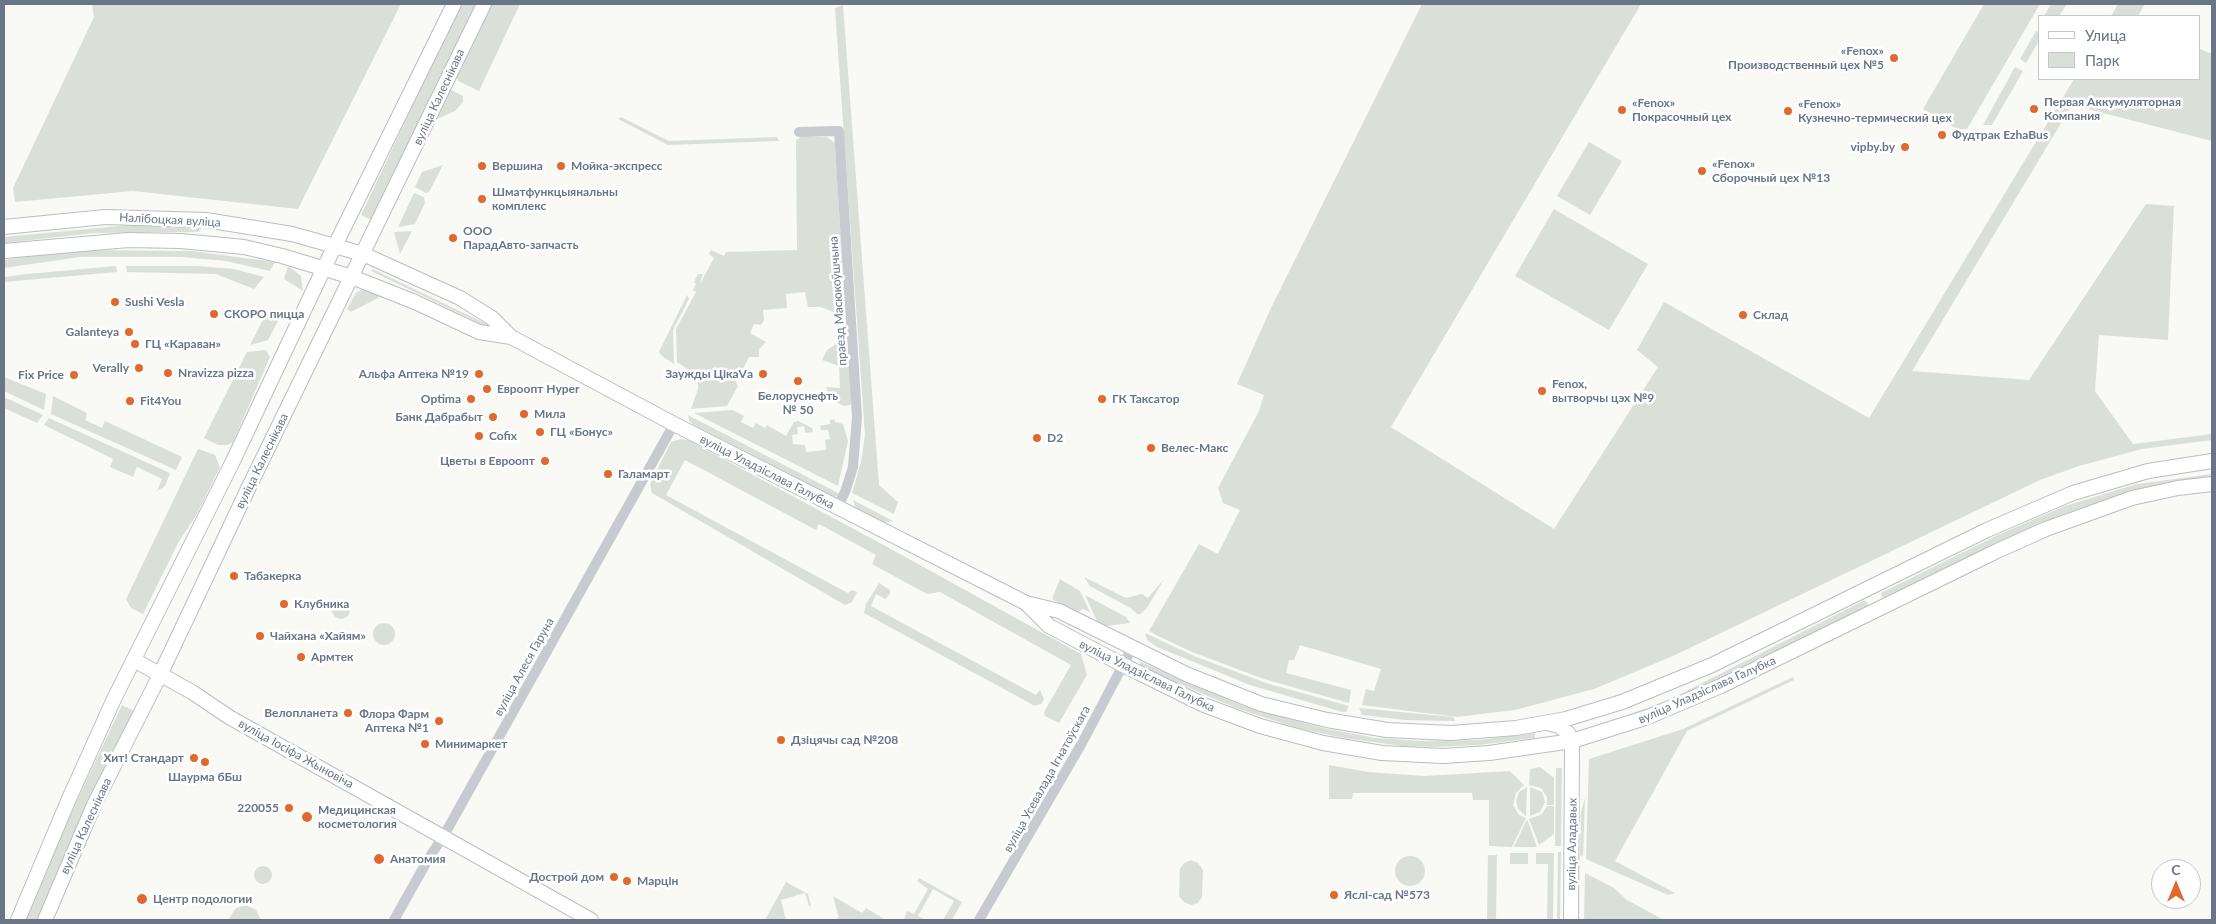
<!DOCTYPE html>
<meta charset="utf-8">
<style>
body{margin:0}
#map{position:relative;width:2216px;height:924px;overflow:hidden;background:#f9f9f6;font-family:Lato,sans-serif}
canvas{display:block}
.frame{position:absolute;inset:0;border:5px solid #687687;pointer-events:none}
.legend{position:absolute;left:2038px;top:15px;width:162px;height:65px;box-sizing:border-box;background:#fff;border:1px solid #c3c8cf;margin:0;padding:6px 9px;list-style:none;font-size:15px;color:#687687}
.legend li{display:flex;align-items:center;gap:10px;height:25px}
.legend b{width:25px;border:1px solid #c3c8cf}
.north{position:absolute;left:2151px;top:859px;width:50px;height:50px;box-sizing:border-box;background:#fff;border:1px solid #c3c8cf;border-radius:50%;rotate:0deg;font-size:14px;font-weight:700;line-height:20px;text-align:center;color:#687687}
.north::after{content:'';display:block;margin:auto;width:18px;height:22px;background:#e1682e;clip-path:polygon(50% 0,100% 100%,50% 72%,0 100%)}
</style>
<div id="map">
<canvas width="2216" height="924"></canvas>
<div class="frame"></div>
<ul class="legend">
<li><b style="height:6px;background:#fff"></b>Улица</li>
<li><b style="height:14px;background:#dae0d7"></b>Парк</li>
</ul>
<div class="north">С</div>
</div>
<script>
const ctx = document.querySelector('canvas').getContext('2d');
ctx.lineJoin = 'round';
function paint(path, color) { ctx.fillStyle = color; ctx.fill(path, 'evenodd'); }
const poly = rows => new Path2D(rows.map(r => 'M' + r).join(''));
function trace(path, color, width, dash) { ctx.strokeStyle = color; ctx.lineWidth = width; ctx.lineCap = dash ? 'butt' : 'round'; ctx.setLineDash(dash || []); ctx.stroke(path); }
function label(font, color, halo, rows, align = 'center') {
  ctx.font = font + ' Lato,sans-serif'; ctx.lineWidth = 5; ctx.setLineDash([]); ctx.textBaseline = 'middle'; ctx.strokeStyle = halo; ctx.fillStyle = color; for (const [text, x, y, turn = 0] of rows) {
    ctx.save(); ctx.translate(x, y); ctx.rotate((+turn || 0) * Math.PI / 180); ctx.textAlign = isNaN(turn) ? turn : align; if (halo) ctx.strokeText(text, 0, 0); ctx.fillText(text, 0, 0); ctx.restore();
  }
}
paint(poly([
 [92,4,401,4,298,209,133,191,15,202,13,188,94,17],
 [461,4,477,4,371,220,361,215],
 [488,4,520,4,479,91,458,81,456,75],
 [1422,4,1641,4,1391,427,1554,529,1658,367,1637,350,1664,302,1869,418,2074,79,2200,79,2200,49,2212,54,2212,141,2072,105,1912,371,2029,380,2146,204,2174,206,2168,340,2099,335,2095,391,2133,444,2212,434,2212,440,2142,449,2079,466,2040,480,1673,656,1594,689,1515,710,1457,717,1362,705,1366,689,1374,691,1381,669,1300,645,1294,660,1289,660,1286,673,1351,690,1349,703,1264,679,1192,652,1156,635,1149,631,1199,544,1218,554,1240,510,1223,503,1218,488,1259,411,1264,395,1237,384,1270,310],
 [1984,4,2040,4,1967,129,1957,129,1923,109],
 [2051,4,2067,4,2059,16,2044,16],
 [2118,4,2145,4,2138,16,2111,16],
 [843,5,879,485,898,502,894,514,852,493,861,462,865,435,835,8],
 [2036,31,2040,33,2040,39,2026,63,2020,59],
 [2015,67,2023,71,1992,125,1983,125],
 [451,90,463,96,463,102,455,111,435,120],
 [621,117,669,141,777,137,779,141,668,145,618,119],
 [801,137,827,137,835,143,845,313,838,316,838,314,821,307,808,307,805,292,786,294,787,308,763,310,764,320,761,325,754,324,750,333,766,342,759,349,759,357,749,357,736,382,738,386,727,406,691,409,698,389,698,382,692,372,677,362,676,329,696,292,693,290,696,284,694,282,698,274,703,274,700,284,714,258,709,254,711,250,724,256,726,252,797,250,796,140],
 [1589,142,1622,161,1590,215,1557,196],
 [443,165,429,192,426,193,415,187,422,172],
 [414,193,424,197,425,203,415,224,398,227],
 [1554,209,1648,264,1609,330,1515,276],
 [129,225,195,226,202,229,198,232,94,233,4,243,4,237],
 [412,231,400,254,394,232],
 [69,250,192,251,275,262,270,271,226,261,181,257,80,257,4,268,4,260],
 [116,266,117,272,4,282,4,277,27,274],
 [126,266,197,266,234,269,264,277,254,289,216,274,127,272],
 [288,266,301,276,303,291,284,279],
 [373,269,387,276,495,328,492,329,371,271],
 [366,287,383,290,380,297,351,312,347,309,356,293],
 [687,295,689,299,673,330,674,364,662,356,659,352],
 [266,314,279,319,268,340,250,345],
 [836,344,845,347,849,357,852,401,850,405,844,406,831,400,826,387,840,388,839,366,822,360,827,350],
 [266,350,270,357,233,442,227,445,218,445,204,438,247,352],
 [4,377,46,394,44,410,4,391],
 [53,396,87,413,85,420,102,428,105,421,182,457,176,470,51,414],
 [4,397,43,415,37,423,4,408],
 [733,410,744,416,741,422,753,428,756,423,765,428,767,425,786,436,794,422,798,421,812,428,813,432,805,433,804,426,797,427,798,434,792,435,793,444,805,445,806,452,826,450,825,440,830,439,828,430,821,430,820,426,830,424,830,420,834,419,835,422,843,424,848,441,838,486,694,413],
 [688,415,840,494,836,497,832,496,694,425,689,421],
 [49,418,170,473,165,486,157,491,162,479,137,467,133,477,110,467,113,459,44,425],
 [681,439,688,440,880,543,1081,654,1087,675,1059,723,1045,716,1044,712,1071,665,940,592,927,594,872,564,876,555,819,524,816,530,685,460,666,495,844,591,848,593,852,590,857,592,852,602,845,605,652,493,650,484,671,442],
 [198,449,215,455,220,467,197,514,178,543,143,614,131,608,126,599],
 [2212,474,2212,480,2122,495,2066,513,1986,548,1883,600,1881,593,1893,587,2000,534,2065,506,2137,484],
 [853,500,893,521,882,523,856,510],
 [1084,577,1126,598,1142,594,1148,598,1164,579,1147,608,1140,614,1137,614,1132,609,1090,586],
 [1060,579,1080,591,1090,612,1083,609,1076,613,1052,599],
 [879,583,890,590,890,594,885,599,876,594,871,606,1036,695,1040,690,1044,699,1041,704,1035,706,864,613,866,604],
 [1085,595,1126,617,1130,623,1106,626,1097,621],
 [1865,600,1869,606,1667,704,1588,730,1671,699],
 '332 610a9 9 0 1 1 18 0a9 9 0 1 1-18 0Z',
 '373 634a11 11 0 1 1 22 0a11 11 0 1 1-22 0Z',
 [1145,633,1194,656,1266,683,1349,706,1346,712,1342,712,1250,685,1157,647,1147,640],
 [1139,661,1243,706,1327,729,1376,738,1422,741,1478,740,1535,733,1535,738,1478,745,1437,747,1402,746,1344,738,1297,728,1236,708,1168,679,1141,665],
 [1793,677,1794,680,1687,731,1615,861,1675,893,1668,895,1586,859,1589,759,1683,729],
 [122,705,134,711,41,920,26,920,48,862],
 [1359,708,1453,717,1455,721,1405,720,1371,716,1362,715],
 [1329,765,1368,772,1424,776,1510,771,1524,785,1516,793,1513,805,1519,815,1526,818,1512,847,1489,846,1489,800,1473,800,1472,793,1353,793,1352,799,1329,799],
 [1540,767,1554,778,1554,805,1547,805,1547,797,1541,788,1529,785,1530,769],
 [1556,768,1562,768,1561,846,1555,846],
 [1527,787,1526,816,1518,809,1516,801,1519,792],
 [1530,787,1542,792,1545,802,1540,812,1530,816],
 [1585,798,1583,857,1580,855,1581,812],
 [1547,806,1554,806,1554,834,1539,845,1529,819,1542,814],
 [1527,819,1537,847,1514,847],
 [1558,852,1561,852,1560,920,1557,920],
 [1510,853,1528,853,1528,864,1510,864],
 [1536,853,1554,853,1553,920,1547,920,1548,864,1536,864],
 [1488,855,1497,855,1496,920,1487,920],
 '1395 871a15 15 0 1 1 30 0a15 15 0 1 1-30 0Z',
 [1191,860,1198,863,1203,870,1202,897,1198,903,1191,905,1184,902,1179,896,1180,869,1184,863],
 '254 875a9 9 0 1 1 18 0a9 9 0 1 1-18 0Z',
 [1585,873,1614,888,1627,900,1664,920,1584,920],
 [919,878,962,902,952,920,943,920,954,901,933,889,918,916,925,920,904,920,907,911,914,914,928,889,917,881],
 [786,882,808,894,811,906,809,906,805,893,781,900,786,920,765,920],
 [833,896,862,913,866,908,886,920,833,920,839,918],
 [246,905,256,910,261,920,228,920,236,908]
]), '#dae0d7');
const major = poly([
 [4,227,105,217,206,220,292,234,363,254,460,298,492,318,511,337,674,424,1026,603,1059,611,1186,674,1261,704,1327,720,1387,730,1451,733,1516,728,1566,719,1622,702,1712,665,1987,530,2073,493,2148,471,2212,461],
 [4,251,128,240,181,241,244,247,282,256,352,277,415,302,479,332,511,337],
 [1026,603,1049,626,1123,665,1204,705,1260,726,1323,743,1382,753,1443,756,1489,753,1572,741,1648,717,1721,686,1997,551,2046,529,2132,498,2178,488,2212,484],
 [134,660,192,692,229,717,591,920],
 [1547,723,1559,726,1568,733,1572,741,1571,920],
 [18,920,68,801,114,699,233,461,324,268,454,4],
 [45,920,94,805,160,675,247,491,484,4]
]);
trace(major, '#babdc2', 16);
trace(poly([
 [799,132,839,131,857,417,853,467,845,492,837,508],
 [394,920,430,856,443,837,674,424],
 [979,920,1082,743,1132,648]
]), '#c7cace', 10);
trace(major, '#fff', 14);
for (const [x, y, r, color] of [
 [1894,58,5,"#e1682e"],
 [2034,109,5,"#e1682e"],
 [1622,110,5,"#e1682e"],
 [1788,111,5,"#e1682e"],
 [1942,135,5,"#e1682e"],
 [1905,147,5,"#e1682e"],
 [482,166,5,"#e1682e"],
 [561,166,5,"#e1682e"],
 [1702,171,5,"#e1682e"],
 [482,199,5,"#e1682e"],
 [453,238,5,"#e1682e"],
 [115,302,5,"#e1682e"],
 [214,314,5,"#e1682e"],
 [1743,315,5,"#e1682e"],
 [129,332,5,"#e1682e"],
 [135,344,5,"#e1682e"],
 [139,368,5,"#e1682e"],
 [168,373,5,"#e1682e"],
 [479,374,5,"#e1682e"],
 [763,374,5,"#e1682e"],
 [74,375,5,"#e1682e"],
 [798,381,5,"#e1682e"],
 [487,389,5,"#e1682e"],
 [1542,391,5,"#e1682e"],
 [471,399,5,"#e1682e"],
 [1102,399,5,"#e1682e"],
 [130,401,5,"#e1682e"],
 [524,414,5,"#e1682e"],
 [493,417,5,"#e1682e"],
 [540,432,5,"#e1682e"],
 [479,436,5,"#e1682e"],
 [1037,438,5,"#e1682e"],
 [1151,448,5,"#e1682e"],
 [545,461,5,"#e1682e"],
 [608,474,5,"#e1682e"],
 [234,576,5,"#e1682e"],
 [284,604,5,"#e1682e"],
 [260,636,5,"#e1682e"],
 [301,657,5,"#e1682e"],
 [348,713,5,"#e1682e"],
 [439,721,5,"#e1682e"],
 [781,740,5,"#e1682e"],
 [425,744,5,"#e1682e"],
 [194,758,5,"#e1682e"],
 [205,762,5,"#e1682e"],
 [289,808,5,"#e1682e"],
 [307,817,6,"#e1682e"],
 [379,859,6,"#e1682e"],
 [614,877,5,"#e1682e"],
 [627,881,5,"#e1682e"],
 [1334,895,5,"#e1682e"],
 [142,899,6,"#e1682e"]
]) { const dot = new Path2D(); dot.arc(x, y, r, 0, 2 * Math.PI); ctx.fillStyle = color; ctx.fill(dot); trace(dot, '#fff', 2); }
label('bold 12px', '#687687', '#fff', [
 ["«Fenox»",1884,51,"right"],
 ["Производственный цех №5",1884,65,"right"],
 ["Первая Аккумуляторная",2044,102],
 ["Компания",2044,116],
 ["«Fenox»",1632,103],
 ["Покрасочный цех",1632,117],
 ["«Fenox»",1798,104],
 ["Кузнечно-термический цех",1798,118],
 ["Фудтрак EzhaBus",1952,135],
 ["vipby.by",1895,147,"right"],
 ["«Fenox»",1712,164],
 ["Сборочный цех №13",1712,178],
 ["Вершина",492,166],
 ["Мойка-экспресс",571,166],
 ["Шматфункцыянальны",492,192],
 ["комплекс",492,206],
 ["ООО",463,231],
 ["ПарадАвто-запчасть",463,245],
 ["Sushi Vesla",125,302],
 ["СКОРО пицца",224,314],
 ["Склад",1753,315],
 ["Galanteya",119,332,"right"],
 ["ГЦ «Караван»",145,344],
 ["Verally",129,368,"right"],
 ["Nravizza pizza",178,373],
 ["Альфа Аптека №19",469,374,"right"],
 ["Заужды ЦікаVа",753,374,"right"],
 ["Fix Price",64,375,"right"],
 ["Fenox,",1552,384],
 ["вытворчы цэх №9",1552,398],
 ["Евроопт Hyper",497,389],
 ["Белоруснефть",798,396,"center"],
 ["№ 50",798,410,"center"],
 ["Optima",461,399,"right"],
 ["ГК Таксатор",1112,399],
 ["Fit4You",140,401],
 ["Мила",534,414],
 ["Банк Дабрабыт",483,417,"right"],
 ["ГЦ «Бонус»",550,432],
 ["Cofix",489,436],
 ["D2",1047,438],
 ["Велес-Макс",1161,448],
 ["Цветы в Евроопт",535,461,"right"],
 ["Галамарт",618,474],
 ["Табакерка",244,576],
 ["Клубника",294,604],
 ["Чайхана «Хайям»",270,636],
 ["Армтек",311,657],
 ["Велопланета",338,713,"right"],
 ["Флора Фарм",429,714,"right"],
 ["Аптека №1",429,728,"right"],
 ["Дзіцячы сад №208",791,740],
 ["Минимаркет",435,744],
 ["Хит! Стандарт",184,758,"right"],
 ["Шаурма бБш",205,777,"center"],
 ["220055",279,808,"right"],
 ["Медицинская",318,810],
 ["косметология",318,824],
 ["Анатомия",390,859],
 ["Дострой дом",604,877,"right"],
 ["Марцін",637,881],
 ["Яслі-сад №573",1344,895],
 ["Центр подологии",153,899]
], 'left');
label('12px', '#687687', '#fff', [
 ["вуліца Калеснікава",439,97,-65],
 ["Налібоцкая вуліца",170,220,3],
 ["праезд Масюкоўшчына",838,301,-94],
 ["вуліца Калеснікава",262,461,-64],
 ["вуліца Уладзіслава Галубка",767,472,27],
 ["вуліца Алеся Гаруна",524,667,-61],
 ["вуліца Уладзіслава Галубка",1147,676,26],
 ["вуліца Уладзіслава Галубка",1707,690,-24],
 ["вуліца Іосіфа Жыновіча",296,754,29],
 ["вуліца Усевалада Ігнатоўскага",1047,779,-61],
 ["вуліца Калеснікава",86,826,-65],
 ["вуліца Аладавых",1572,844,-89]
]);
</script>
